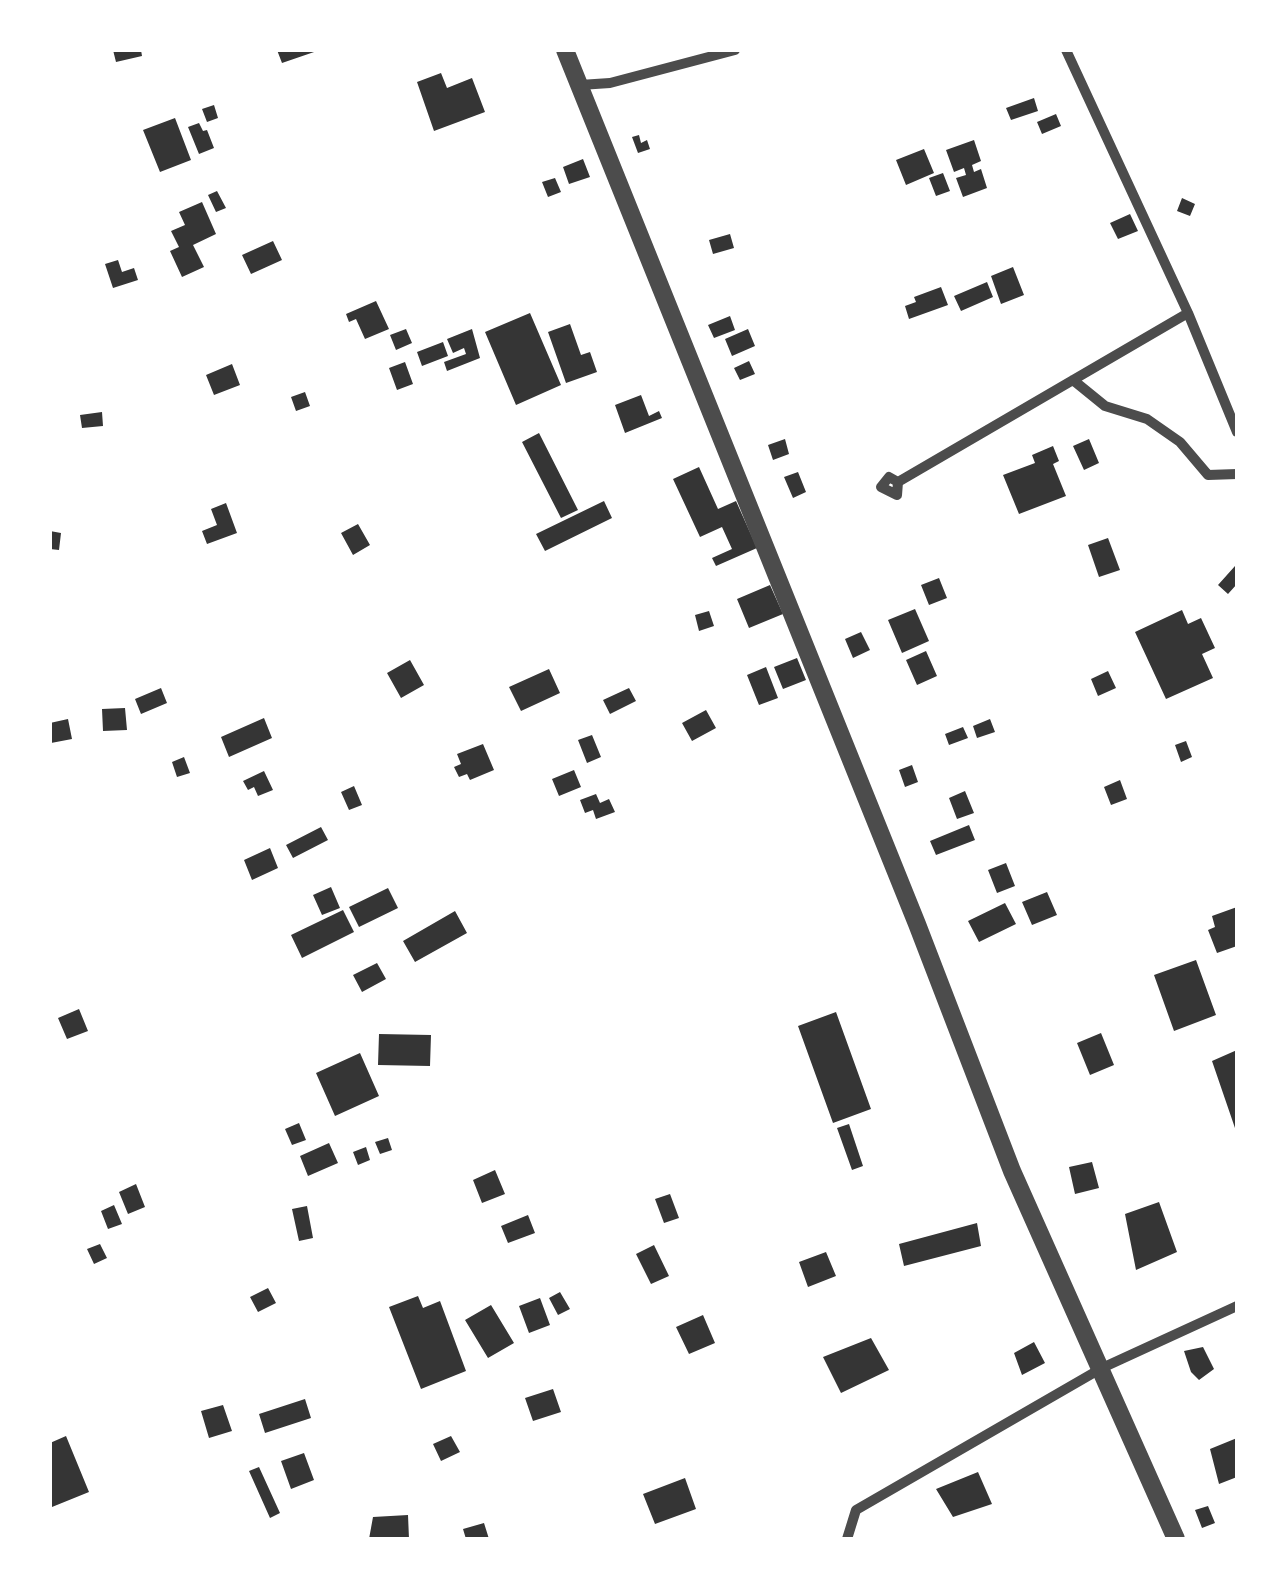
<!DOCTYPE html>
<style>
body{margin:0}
#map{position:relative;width:1287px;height:1589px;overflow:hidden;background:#fff;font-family:Karla,sans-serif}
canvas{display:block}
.frame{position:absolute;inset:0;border:52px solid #fff;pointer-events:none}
</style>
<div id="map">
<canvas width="1287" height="1589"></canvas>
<div class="frame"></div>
</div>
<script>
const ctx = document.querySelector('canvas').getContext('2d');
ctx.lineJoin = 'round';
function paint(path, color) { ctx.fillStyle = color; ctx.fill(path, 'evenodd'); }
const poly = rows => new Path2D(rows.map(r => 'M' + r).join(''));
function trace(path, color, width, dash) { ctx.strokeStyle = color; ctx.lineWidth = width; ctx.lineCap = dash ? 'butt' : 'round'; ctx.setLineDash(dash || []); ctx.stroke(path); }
paint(poly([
 [113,50,141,50,142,56,116,62],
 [277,50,317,50,317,51,282,63],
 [441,73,447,88,472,78,485,112,434,131,417,82],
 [1034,98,1038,111,1011,120,1006,108],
 [214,105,218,118,207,122,202,109],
 [1056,114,1061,126,1042,134,1037,122],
 [175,118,191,160,160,172,143,130],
 [199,123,203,131,207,130,214,148,199,154,188,127],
 [639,135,641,143,647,140,650,149,638,153,632,137],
 [974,140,981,161,972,165,974,172,981,169,987,188,963,197,956,178,966,175,964,168,954,172,946,150],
 [924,149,934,173,906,185,896,160],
 [583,159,590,177,569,184,563,167],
 [943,173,950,191,936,196,929,178],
 [555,178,561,192,548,197,542,182],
 [217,191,226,208,216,212,208,195],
 [1182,198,1195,204,1190,216,1177,211],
 [202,202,216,234,193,245,204,267,182,277,170,251,179,247,171,231,185,225,179,212],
 [1130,214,1138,231,1118,239,1110,223],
 [730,234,734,248,713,254,709,240],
 [273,241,282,260,251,274,242,255],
 [118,260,122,272,134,268,138,280,113,288,105,264],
 [1013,267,1024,295,1001,304,991,276],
 [987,282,993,297,961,311,954,296],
 [941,287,948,305,909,319,905,306,916,302,914,297],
 [376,301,389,329,365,339,356,319,349,322,346,314],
 [530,313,561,385,516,405,485,332],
 [730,316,735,330,714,338,708,325],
 [570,324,581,355,590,352,597,372,566,383,548,332],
 [406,329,412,343,396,350,390,335],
 [472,329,480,358,447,371,444,362,466,354,464,348,453,353,447,339],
 [748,329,755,346,732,356,725,339],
 [443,342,448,356,422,366,417,352],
 [749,361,755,374,740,380,734,368],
 [405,362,413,384,397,390,389,368],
 [232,364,240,385,214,395,206,375],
 [305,392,310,406,296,411,291,397],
 [641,395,649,416,659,411,662,418,625,433,615,405],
 [102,412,103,426,82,428,80,415],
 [539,433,578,510,561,518,522,442],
 [785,439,789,454,773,460,768,445],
 [1089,439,1099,463,1084,470,1073,446],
 [1053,446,1059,461,1053,464,1066,496,1019,514,1003,475,1035,463,1032,455],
 [699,467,718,509,736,501,757,548,716,566,712,558,732,549,722,527,700,537,673,479],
 [798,472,806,492,793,498,784,477],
 [604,501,612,518,545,551,536,534],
 [226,503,237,533,207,544,202,531,217,525,211,509],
 [358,524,370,545,353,555,341,533],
 [50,531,61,533,59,550,50,549],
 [1108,538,1120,570,1099,577,1088,545],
 [1235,566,1237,584,1228,594,1218,585],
 [939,578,947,598,929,605,921,585],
 [770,585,783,614,749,628,737,599],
 [915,609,929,641,902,653,888,620],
 [1182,610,1188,624,1201,618,1215,648,1202,654,1213,678,1166,699,1135,632],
 [709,611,714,626,699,631,695,615],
 [861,632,870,650,853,658,845,639],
 [926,651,937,676,917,685,906,660],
 [797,658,806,680,783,689,774,667],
 [410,660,424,685,401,698,387,673],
 [766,667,778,698,759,705,747,675],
 [549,669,560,693,521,711,509,687],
 [1108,671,1116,688,1098,696,1091,679],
 [161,688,167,703,141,714,135,699],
 [629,688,636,701,610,714,603,700],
 [125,708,127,730,103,731,102,709],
 [706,710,716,728,692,741,682,723],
 [264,718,272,738,229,757,221,737],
 [68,719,72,739,51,743,50,723],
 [990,719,995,732,977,738,973,726],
 [963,727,968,738,949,745,945,734],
 [592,735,601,757,587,763,578,740],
 [1186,741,1192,757,1181,762,1175,745],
 [483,744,494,770,470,780,467,774,459,777,454,767,461,764,457,754],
 [184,757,190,773,177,777,172,762],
 [912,765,918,782,905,787,899,770],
 [574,770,581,787,559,796,552,779],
 [264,771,273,790,258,796,254,787,248,790,243,781],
 [1120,780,1127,799,1111,805,1104,787],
 [354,786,362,805,349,810,341,792],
 [965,791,974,813,957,819,949,798],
 [596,794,600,803,609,799,615,812,596,819,593,810,585,813,580,800],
 [969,825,975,840,936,855,930,841],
 [321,827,328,840,293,858,286,845],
 [270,848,278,868,252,880,244,860],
 [1006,863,1015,886,997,893,988,870],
 [331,887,340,908,322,915,313,895],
 [388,888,398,908,359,927,349,907],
 [1047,892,1057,915,1032,925,1022,902],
 [1005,903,1016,924,979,942,968,921],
 [1237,907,1237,946,1217,953,1208,930,1215,927,1212,916],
 [343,910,354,932,302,958,291,935],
 [455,911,467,933,415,962,403,941],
 [1196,960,1216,1015,1174,1031,1154,975],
 [377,963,386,979,362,992,353,975],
 [79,1009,88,1031,67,1039,58,1018],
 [836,1012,871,1109,833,1123,798,1026],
 [1101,1033,1114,1065,1090,1075,1077,1043],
 [379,1034,431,1035,430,1066,378,1065],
 [1237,1050,1237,1131,1236,1131,1212,1061],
 [360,1053,379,1096,335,1116,316,1073],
 [299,1123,306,1140,292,1145,285,1129],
 [849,1124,863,1166,852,1170,837,1128],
 [388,1138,392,1150,380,1154,375,1142],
 [329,1143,338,1163,308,1176,300,1156],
 [366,1147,370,1160,358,1165,353,1152],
 [1092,1162,1099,1188,1075,1194,1069,1167],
 [495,1170,505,1194,482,1203,473,1180],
 [136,1184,145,1207,128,1214,119,1192],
 [670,1194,679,1218,664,1223,655,1199],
 [1159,1202,1177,1252,1136,1270,1125,1214],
 [114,1205,122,1224,108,1229,101,1211],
 [307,1206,313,1238,299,1241,292,1209],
 [528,1215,535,1233,508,1243,501,1226],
 [977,1223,981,1246,904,1266,899,1244],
 [100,1244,107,1258,94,1264,87,1249],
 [654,1245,669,1276,651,1284,636,1254],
 [826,1252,836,1276,808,1287,799,1262],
 [268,1288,276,1303,258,1312,250,1297],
 [560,1292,570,1309,558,1315,549,1298],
 [418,1296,423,1308,440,1301,466,1371,421,1389,389,1307],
 [540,1298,550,1325,529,1333,519,1306],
 [491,1305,514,1343,488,1358,465,1320],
 [703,1315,715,1343,689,1354,676,1327],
 [871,1338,889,1370,841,1393,823,1357],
 [1034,1342,1045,1363,1022,1375,1014,1353],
 [1203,1347,1214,1369,1199,1380,1191,1372,1184,1351],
 [553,1389,561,1412,533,1421,525,1398],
 [305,1399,311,1418,265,1433,259,1414],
 [223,1405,232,1431,209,1438,201,1411],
 [66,1436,89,1492,52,1507,50,1443],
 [451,1436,460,1452,441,1461,433,1444],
 [1237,1438,1237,1477,1219,1484,1210,1449],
 [304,1453,314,1480,291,1489,281,1461],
 [259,1467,280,1513,270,1518,249,1471],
 [978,1472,992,1504,953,1517,936,1489],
 [685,1478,696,1509,655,1524,643,1494],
 [1208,1506,1215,1523,1202,1528,1195,1510],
 [408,1515,409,1539,369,1539,373,1517],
 [484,1523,489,1539,466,1539,463,1529]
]), '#353535');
trace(poly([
 [1066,50,1188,313,1237,432],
 [580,85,610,83,735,50],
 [1073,380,1105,406,1147,419,1180,442,1208,475,1237,474],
 [898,482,897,495,881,487,889,477,898,482,1188,313],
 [847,1539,856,1510,1102,1368,1237,1306]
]), '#4c4c4c', 10);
trace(poly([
 [565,50,917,924,1012,1171,1176,1539]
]), '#4c4c4c', 18);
</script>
